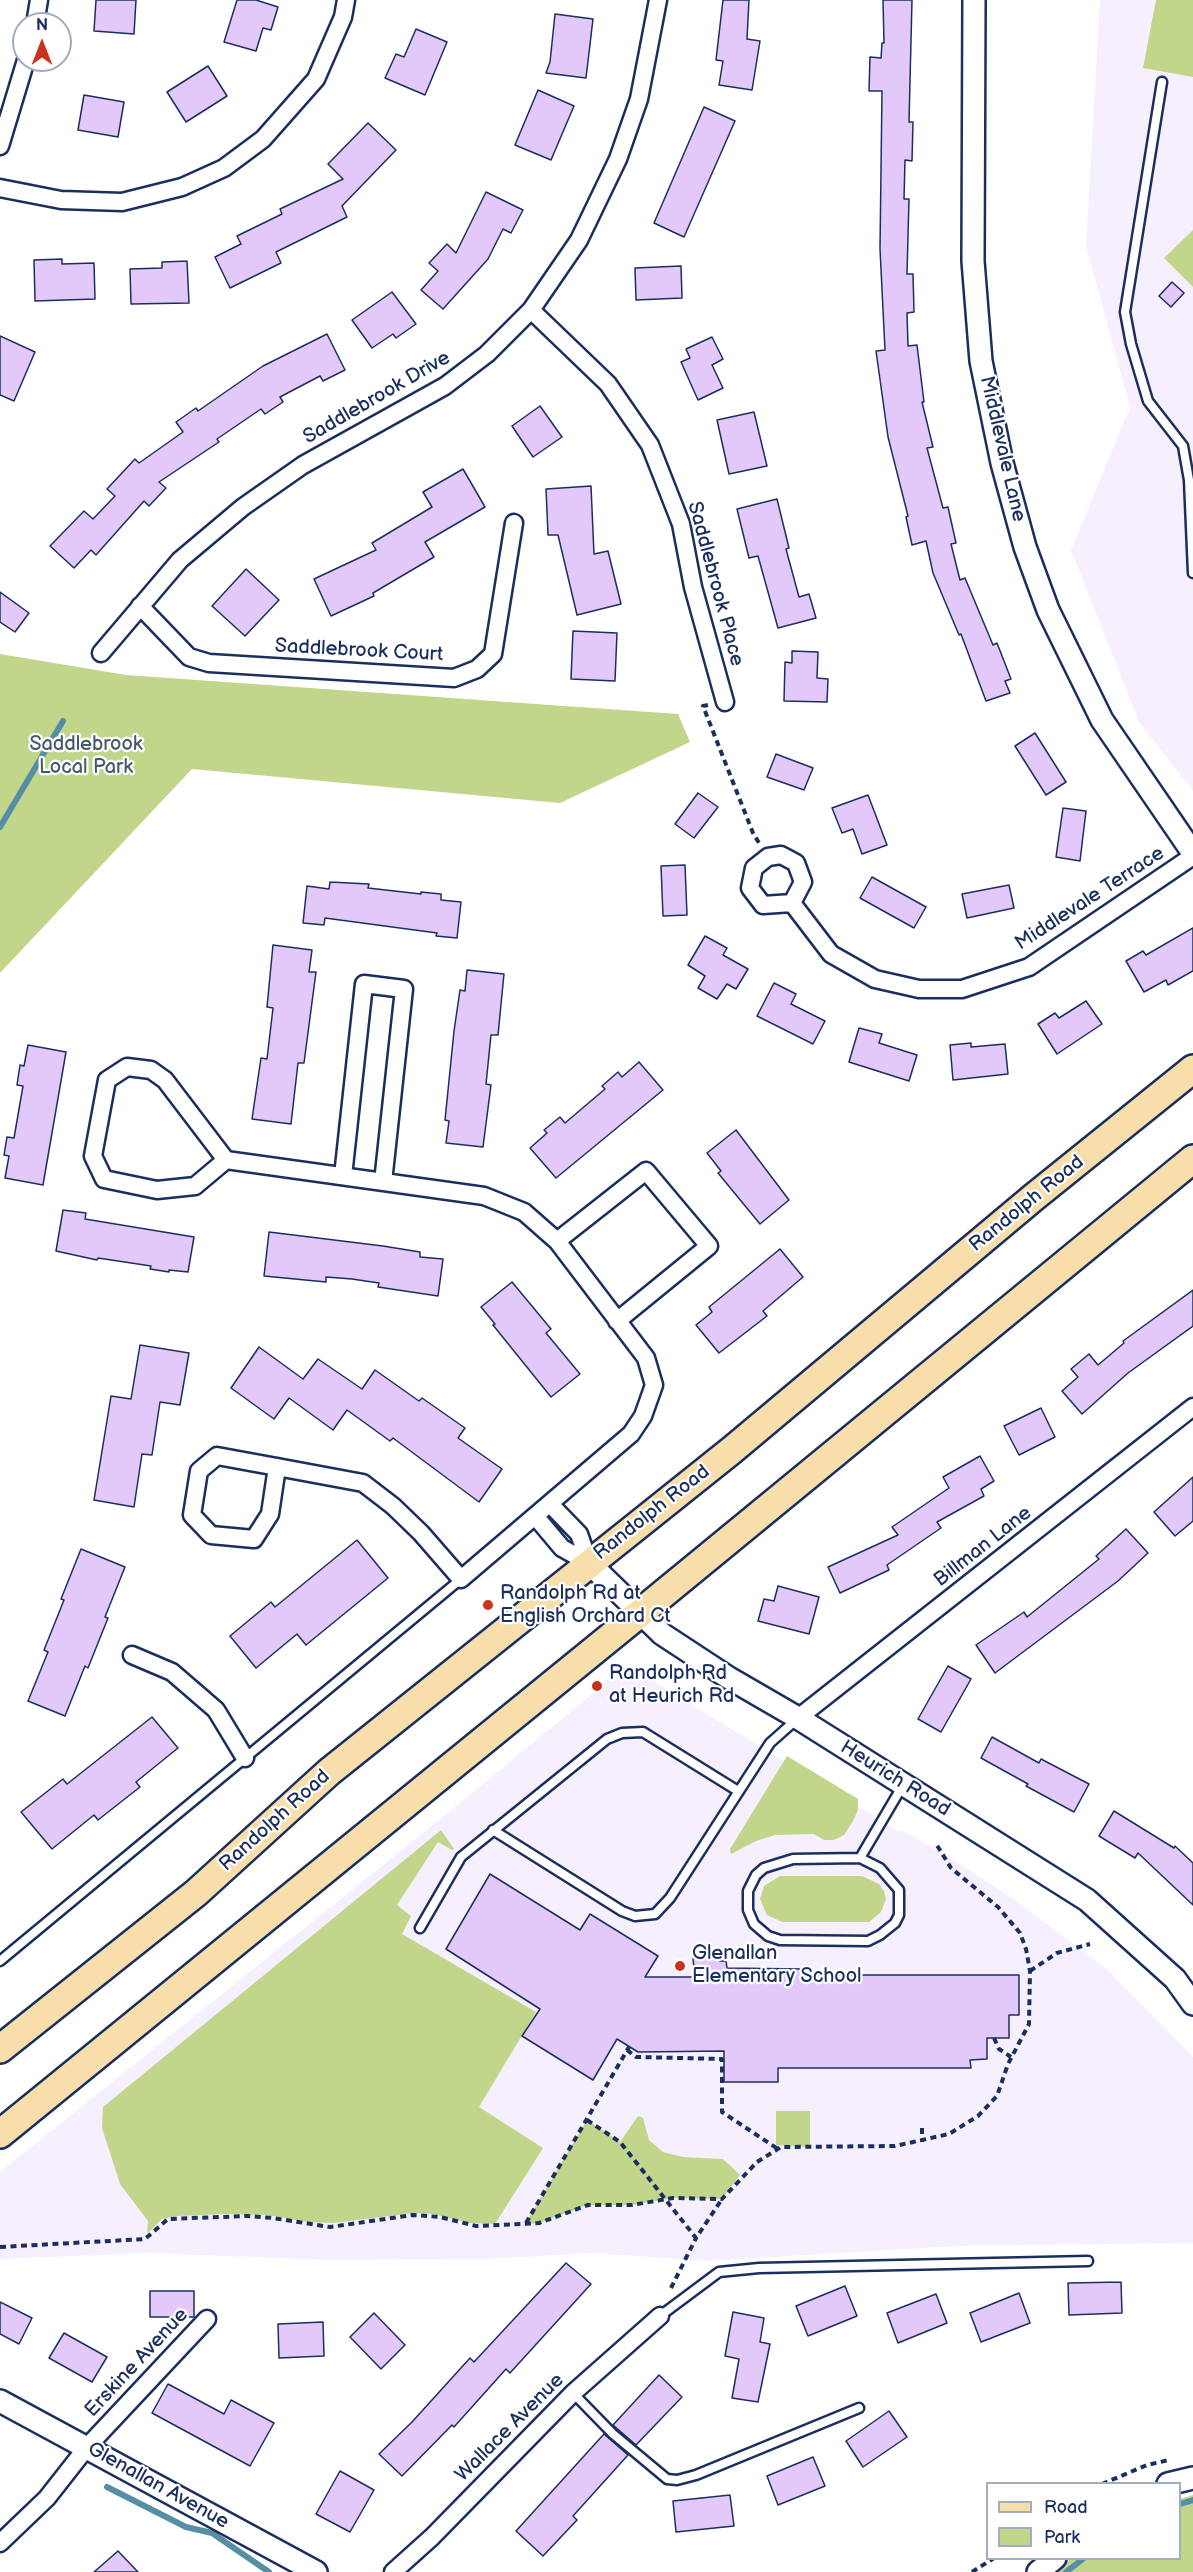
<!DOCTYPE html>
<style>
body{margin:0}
#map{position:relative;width:1193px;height:2572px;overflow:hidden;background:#fff;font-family:"Balsamiq Sans",sans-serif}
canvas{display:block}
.legend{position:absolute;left:986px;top:2482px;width:195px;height:78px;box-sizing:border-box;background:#fff;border:2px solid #a4acbf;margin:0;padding:8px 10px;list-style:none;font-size:18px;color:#1b2f5e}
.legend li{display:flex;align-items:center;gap:12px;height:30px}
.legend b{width:30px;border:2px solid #a4acbf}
.north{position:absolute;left:12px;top:12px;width:60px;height:60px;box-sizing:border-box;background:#fff;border:2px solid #a4acbf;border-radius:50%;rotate:0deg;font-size:16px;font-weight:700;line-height:24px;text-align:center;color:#1b2f5e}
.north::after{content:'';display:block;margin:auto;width:21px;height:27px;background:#c8321e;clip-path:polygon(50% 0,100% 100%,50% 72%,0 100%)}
</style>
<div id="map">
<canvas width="1193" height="2572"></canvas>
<ul class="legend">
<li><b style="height:8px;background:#f8deab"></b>Road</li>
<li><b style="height:16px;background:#c2d68b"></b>Park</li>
</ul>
<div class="north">N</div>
</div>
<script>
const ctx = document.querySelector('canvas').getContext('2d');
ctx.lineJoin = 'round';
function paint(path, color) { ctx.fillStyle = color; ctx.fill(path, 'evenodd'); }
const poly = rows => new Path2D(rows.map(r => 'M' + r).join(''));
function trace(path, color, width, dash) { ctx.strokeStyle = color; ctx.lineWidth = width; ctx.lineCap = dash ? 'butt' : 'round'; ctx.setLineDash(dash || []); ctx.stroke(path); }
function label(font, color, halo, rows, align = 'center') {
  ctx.font = font + ' "Balsamiq Sans",sans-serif'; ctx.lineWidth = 4.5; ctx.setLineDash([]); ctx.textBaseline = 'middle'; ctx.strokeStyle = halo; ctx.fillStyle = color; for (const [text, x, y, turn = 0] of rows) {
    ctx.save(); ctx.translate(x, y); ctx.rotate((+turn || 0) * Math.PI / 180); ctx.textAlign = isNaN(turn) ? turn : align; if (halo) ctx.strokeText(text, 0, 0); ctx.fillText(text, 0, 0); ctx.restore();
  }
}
paint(poly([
 [1100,0,1193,0,1193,791,1139,722,1071,550,1130,407,1086,246],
 [627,1665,898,1831,908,1833,968,1869,1016,1901,1109,1971,1193,2057,1193,2243,956,2246,707,2261,591,2253,486,2259,331,2260,147,2253,0,2259,0,2172,449,1812]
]), '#f6effd');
paint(poly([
 [1156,0,1193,0,1193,77,1143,68],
 [1193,230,1193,287,1164,258],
 [0,654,126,675,678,714,690,742,560,803,192,769,0,973],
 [787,1756,858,1799,858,1810,853,1821,844,1835,834,1840,824,1840,814,1834,775,1835,756,1841,731,1854,730,1849],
 [441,1830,454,1849,452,1850,438,1842,397,1905,411,1916,402,1934,536,2012,479,2107,543,2148,495,2224,470,2223,433,2214,414,2213,333,2223,307,2222,268,2215,227,2214,178,2216,162,2219,147,2234,148,2221,120,2184,114,2165,102,2128,103,2107],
 [780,1876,862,1876,879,1884,884,1891,886,1899,881,1912,869,1922,782,1922,767,1915,760,1899,764,1886],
 [776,2111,810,2111,810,2147,776,2145],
 [638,2116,643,2118,649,2140,663,2152,683,2157,723,2159,740,2175,722,2199,673,2198,632,2205,588,2205,539,2223,525,2224,587,2120,620,2142],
 [1193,2495,1193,2572,1052,2572,1071,2559,1180,2558,1180,2499]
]), '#c2d68b');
trace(poly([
 [0,827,63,721],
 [107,2487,186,2527,212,2533,269,2572],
 [1180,2504,1193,2500],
 [1066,2572,1084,2558]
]), '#558ea5', 6);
const building = poly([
 [96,0,136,0,134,34,94,31,96,0],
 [237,0,256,0,278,7,271,30,263,28,256,51,224,42,237,0],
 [723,0,749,0,747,39,760,41,752,90,719,85,723,61,716,60,723,0],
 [883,0,912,0,909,122,913,122,912,161,905,160,904,199,909,199,907,274,913,274,914,312,907,313,908,346,917,345,924,402,922,402,933,447,927,448,943,508,948,507,956,543,951,544,960,580,965,578,993,645,997,643,1011,679,1005,681,1010,693,986,701,961,634,959,635,933,573,926,541,912,545,906,517,908,516,888,437,876,351,885,350,880,249,882,91,869,91,870,57,881,58,882,43,884,43,883,0],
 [555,14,593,19,586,78,546,73,550,62,555,14],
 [416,29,447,42,425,95,385,78,396,54,404,57,416,29],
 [208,66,227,96,186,122,167,92,208,66],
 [538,90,574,106,551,160,515,145,538,90],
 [84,95,124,102,118,137,78,130,84,95],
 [704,107,735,121,684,237,654,223,704,107],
 [368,123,396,150,342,206,347,217,276,252,281,263,230,288,215,257,241,244,237,236,282,214,280,209,343,179,328,164,368,123],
 [486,192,523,210,511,233,503,229,488,259,443,309,421,290,438,271,429,263,447,244,456,253,486,192],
 [62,259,62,264,94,263,95,299,35,301,34,260,62,259],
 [187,261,189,303,131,304,130,269,162,268,162,262,187,261],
 [681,266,682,298,636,300,635,268,681,266],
 [1172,282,1184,293,1171,307,1159,296,1172,282],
 [392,292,416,324,396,338,393,334,372,348,352,320,392,292],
 [327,334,345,370,323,381,320,376,280,397,283,402,265,414,261,409,217,439,219,442,159,482,166,488,149,506,144,501,96,555,91,550,74,568,50,546,84,511,93,519,115,496,107,489,135,459,139,463,183,432,176,422,196,408,198,411,263,366,327,334],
 [0,336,35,352,14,401,0,395,0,336],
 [712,337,723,359,712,365,723,388,698,400,681,362,690,358,686,349,712,337],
 [540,406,562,437,533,457,512,426,540,406],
 [754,412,767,466,729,474,717,420,754,412],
 [463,469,485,507,425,542,434,557,373,593,374,596,331,616,314,579,376,550,372,543,432,507,423,492,463,469],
 [591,486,594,554,608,551,621,604,577,615,558,535,548,535,546,489,591,486],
 [777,499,789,548,786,549,799,597,809,594,816,618,778,628,758,556,749,558,737,509,777,499],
 [246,569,279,600,245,636,212,606,246,569],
 [0,592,29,613,15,632,0,622,0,592],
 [573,631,617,633,615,681,571,679,573,631],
 [792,651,818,652,817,678,828,679,827,702,784,701,785,662,792,663,792,651],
 [1035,733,1066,782,1046,795,1015,746,1035,733],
 [776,754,813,768,804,790,767,777,776,754],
 [698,793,718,807,694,838,675,824,698,793],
 [868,795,887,845,862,854,853,829,842,833,832,808,868,795],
 [1063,808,1086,811,1080,861,1056,857,1063,808],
 [685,865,687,915,663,916,661,866,685,865],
 [872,877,926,907,914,928,860,898,872,877],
 [330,882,369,884,368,888,421,894,421,892,441,894,441,900,461,902,457,938,436,936,437,933,325,918,324,925,303,923,307,886,329,889,330,882],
 [1009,885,1014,908,967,918,962,894,1009,885],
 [1193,928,1193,971,1168,985,1166,980,1144,992,1126,961,1143,951,1146,955,1193,928],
 [705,936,727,948,723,955,748,969,736,989,727,984,717,999,698,988,705,976,688,965,705,936],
 [273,945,312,950,309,972,316,972,304,1063,298,1063,291,1124,252,1119,261,1058,267,1059,273,1008,267,1007,273,945],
 [467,970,504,974,498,1035,491,1035,486,1084,491,1085,483,1147,446,1143,449,1121,445,1120,454,1031,460,990,465,991,467,970],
 [774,983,796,994,791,1004,825,1021,813,1044,757,1016,774,983],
 [1086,1001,1102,1024,1057,1054,1038,1024,1055,1013,1059,1018,1086,1001],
 [859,1028,882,1034,879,1043,917,1055,909,1081,849,1062,859,1028],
 [971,1043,971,1047,1005,1044,1008,1074,953,1080,950,1045,971,1043],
 [28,1045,66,1052,43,1185,5,1178,9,1156,4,1155,7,1137,14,1138,23,1086,17,1085,20,1065,24,1066,28,1045],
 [639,1062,663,1090,556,1178,530,1148,547,1133,544,1130,560,1117,565,1123,605,1089,602,1086,618,1072,622,1077,639,1062],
 [736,1130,789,1200,760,1224,718,1173,721,1171,707,1153,736,1130],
 [63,1210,86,1213,85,1219,194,1237,188,1272,169,1270,169,1272,150,1269,151,1266,98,1258,97,1260,56,1251,63,1210],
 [269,1232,383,1246,420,1252,420,1257,443,1259,438,1296,378,1287,379,1283,352,1279,326,1277,326,1282,264,1276,269,1232],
 [780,1249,803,1277,763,1311,767,1316,719,1353,696,1325,712,1312,709,1307,780,1249],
 [512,1282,551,1329,546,1333,580,1374,551,1397,493,1325,495,1324,481,1307,512,1282],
 [1193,1290,1193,1326,1128,1373,1082,1414,1062,1391,1078,1377,1071,1369,1089,1354,1098,1365,1124,1343,1123,1341,1193,1290],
 [140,1345,189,1353,180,1405,160,1402,152,1455,142,1454,134,1507,94,1500,111,1396,131,1399,140,1345],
 [259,1347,303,1379,318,1359,362,1389,375,1370,419,1401,422,1398,465,1428,458,1438,502,1469,479,1502,393,1438,390,1441,347,1410,333,1430,289,1398,274,1419,231,1388,259,1347],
 [1041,1408,1055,1437,1019,1455,1004,1426,1041,1408],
 [980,1456,994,1481,981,1489,984,1496,937,1522,941,1528,887,1565,889,1570,840,1593,828,1567,898,1535,892,1527,949,1488,943,1477,980,1456],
 [1193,1477,1193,1521,1175,1536,1154,1512,1193,1477],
 [1126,1529,1148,1553,1118,1581,995,1673,976,1645,1024,1612,1027,1617,1099,1559,1096,1556,1126,1529],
 [357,1540,388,1578,306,1645,297,1634,256,1668,230,1636,271,1602,275,1607,357,1540],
 [81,1549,125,1567,105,1617,108,1618,88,1668,85,1666,65,1716,28,1701,48,1652,44,1650,64,1600,61,1599,81,1549],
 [778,1586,819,1597,809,1634,758,1621,764,1599,774,1601,778,1586],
 [948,1666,971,1679,941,1732,918,1719,948,1666],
 [152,1717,178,1748,136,1782,140,1787,98,1820,94,1815,52,1849,21,1812,63,1779,67,1784,152,1717],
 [992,1737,1039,1763,1041,1759,1089,1784,1074,1812,1026,1786,1028,1784,981,1758,992,1737],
 [1114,1811,1174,1848,1175,1846,1193,1863,1193,1905,1138,1853,1135,1858,1099,1836,1114,1811],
 [490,1874,580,1930,590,1914,658,1956,645,1977,695,1977,693,1959,696,1953,703,1948,712,1951,720,1961,726,1961,727,1968,802,1969,802,1975,1019,1975,1019,2015,1009,2015,1009,2038,987,2038,987,2059,970,2060,971,2068,778,2068,778,2082,724,2082,724,2051,638,2052,617,2039,593,2080,522,2036,540,2009,446,1949,490,1874],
 [566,2263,591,2284,510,2373,506,2369,454,2427,452,2425,402,2476,379,2454,412,2422,470,2358,474,2362,566,2263],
 [1121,2282,1122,2313,1069,2315,1068,2283,1121,2282],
 [845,2286,857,2316,808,2336,796,2306,845,2286],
 [150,2291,194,2291,194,2317,150,2317,150,2291],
 [1019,2293,1030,2323,981,2342,970,2313,1019,2293],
 [936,2294,947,2323,898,2343,887,2313,936,2294],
 [0,2302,32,2318,19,2344,0,2334,0,2302],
 [733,2312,764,2318,760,2342,770,2344,758,2402,732,2398,739,2359,725,2356,733,2312],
 [374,2313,405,2345,381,2369,350,2337,374,2313],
 [323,2322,324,2356,279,2358,278,2324,323,2322],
 [64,2333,107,2357,92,2382,49,2358,64,2333],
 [659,2375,682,2397,636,2445,613,2425,659,2375],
 [168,2384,224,2414,231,2400,274,2423,250,2466,152,2413,168,2384],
 [889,2411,907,2437,863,2467,846,2441,889,2411],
 [604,2434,628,2455,573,2516,577,2520,543,2556,516,2531,604,2434],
 [813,2457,825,2486,778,2505,767,2476,813,2457],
 [340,2471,374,2490,350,2532,316,2514,340,2471],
 [730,2495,734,2526,676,2532,673,2501,730,2495],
 [118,2551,138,2572,94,2572,118,2551]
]);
paint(building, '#e2c9f9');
trace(building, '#1b2f5e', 1.5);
const service = poly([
 [1162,82,1125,312,1131,344,1148,401,1183,446,1189,480,1193,573],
 [493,1830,622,1911,635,1916,655,1914,670,1898,770,1743,797,1719],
 [860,1858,880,1868,899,1890,899,1915,895,1923,880,1935,868,1941,780,1940,768,1936,754,1924,748,1910,748,1891,756,1875,764,1868,793,1859,860,1858],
 [860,1858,903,1785],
 [420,1928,461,1857,607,1739,622,1733,643,1732,738,1791],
 [0,1961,461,1579],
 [660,2316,719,2272,759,2268,1088,2261],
 [573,2393,613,2434,667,2479,677,2480,696,2475,859,2408]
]);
const minor = poly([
 [35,24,39,0],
 [0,146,26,60],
 [0,188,61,200,122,202,182,187,224,168,263,139,316,79,343,17,346,0],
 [531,310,608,384,650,445,681,524,693,587,725,702],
 [140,606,189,657,209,663,454,678,477,669,493,654,514,523],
 [101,653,180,560,243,507,303,465,445,386,487,354,531,310,579,240,618,159,639,99,658,0],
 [781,855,796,863,803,882,792,903,763,905,750,888,754,868,768,857,781,855],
 [792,903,831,954,875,979,919,989,962,989,1029,967,1193,856],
 [226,1160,165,1080,151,1070,127,1067,107,1080,93,1156,104,1179,157,1190,195,1186,226,1160,484,1196,524,1212,557,1241,646,1358,654,1385,643,1416,631,1434,461,1579,421,1533,393,1506,363,1483,277,1467,217,1456,199,1471,192,1515,211,1535,254,1539,270,1514,277,1467],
 [343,1176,364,984,404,989,383,1182],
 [557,1241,646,1171,709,1246,617,1321],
 [550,1504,579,1534,589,1563],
 [536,1517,562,1548,589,1563],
 [132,1655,172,1672,216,1710,245,1758],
 [798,1718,1193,1407],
 [0,2543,47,2498,87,2447,207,2319],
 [393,2572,432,2537,573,2393,660,2316]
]);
const tertiary = poly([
 [974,0,973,261,981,361,1002,463,1025,547,1048,610,1102,720,1193,853],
 [589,1563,662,1634,729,1678,798,1718,1087,1900,1175,1979,1193,2004],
 [0,2401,316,2572],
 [1168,2484,1193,2478],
 [1038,2572,1055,2558]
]);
const primary = poly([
 [0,2049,196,1893,329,1772,732,1450,1034,1197,1193,1069],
 [0,2134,640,1613,1193,1159]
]);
trace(service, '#1b2f5e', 13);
trace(minor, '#1b2f5e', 21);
trace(tertiary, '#1b2f5e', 26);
trace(primary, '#1b2f5e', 32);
trace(poly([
 [708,705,703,706,753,833,759,843],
 [1030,1971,1057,1953,1090,1944],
 [994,2038,999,2049,1011,2057],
 [627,2050,636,2057,722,2059,722,2112,778,2149],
 [587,2120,620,2142,696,2238,722,2199],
 [922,2128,922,2142],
 [526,2223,629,2047],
 [0,2247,145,2239,168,2219,247,2216,273,2218,330,2227,413,2215,440,2217,476,2226,539,2223,588,2205,632,2205,673,2198,722,2199,757,2162,781,2147,895,2146,949,2134,978,2116,997,2096,1008,2064,1029,2024,1030,1971,1026,1949,1020,1933,998,1907,951,1868,935,1842],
 [671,2288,696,2238],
 [1102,2484,1147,2465,1169,2460],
 [972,2572,994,2558]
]), '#1b2f5e', 4, [6, 4.5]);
trace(service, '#fff', 8);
trace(minor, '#fff', 16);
trace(tertiary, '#fff', 21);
trace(primary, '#f8deab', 27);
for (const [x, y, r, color] of [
 [488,1605,6,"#c8321e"],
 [597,1686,6,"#c8321e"],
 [680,1966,6,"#c8321e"]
]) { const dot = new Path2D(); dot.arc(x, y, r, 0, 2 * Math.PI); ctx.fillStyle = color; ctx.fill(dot); trace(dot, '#fff', 2); }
label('20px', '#1b2f5e', '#fff', [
 ["Saddlebrook Drive",377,398,-30],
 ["Middlevale Lane",1002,449,77],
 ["Saddlebrook Place",715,584,75],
 ["Saddlebrook Court",359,651,3],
 ["Middlevale Terrace",1090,899,-33],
 ["Randolph Road",1027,1204,-39],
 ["Randolph Road",652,1513,-38],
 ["Billman Lane",983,1547,-38],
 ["Heurich Road",895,1779,32],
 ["Randolph Road",275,1821,-42],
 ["Erskine Avenue",137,2363,-47],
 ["Wallace Avenue",510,2428,-45],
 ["Glenallan Avenue",158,2486,29]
]);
label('20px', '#455969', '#fff', [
 ["Saddlebrook",86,745],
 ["Local Park",86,768]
]);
label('20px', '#1b2f5e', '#fff', [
 ["Randolph Rd at",500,1594],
 ["English Orchard Ct",500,1617],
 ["Randolph Rd",609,1674],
 ["at Heurich Rd",609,1697],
 ["Glenallan",692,1954],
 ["Elementary School",692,1977]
], 'left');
</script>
